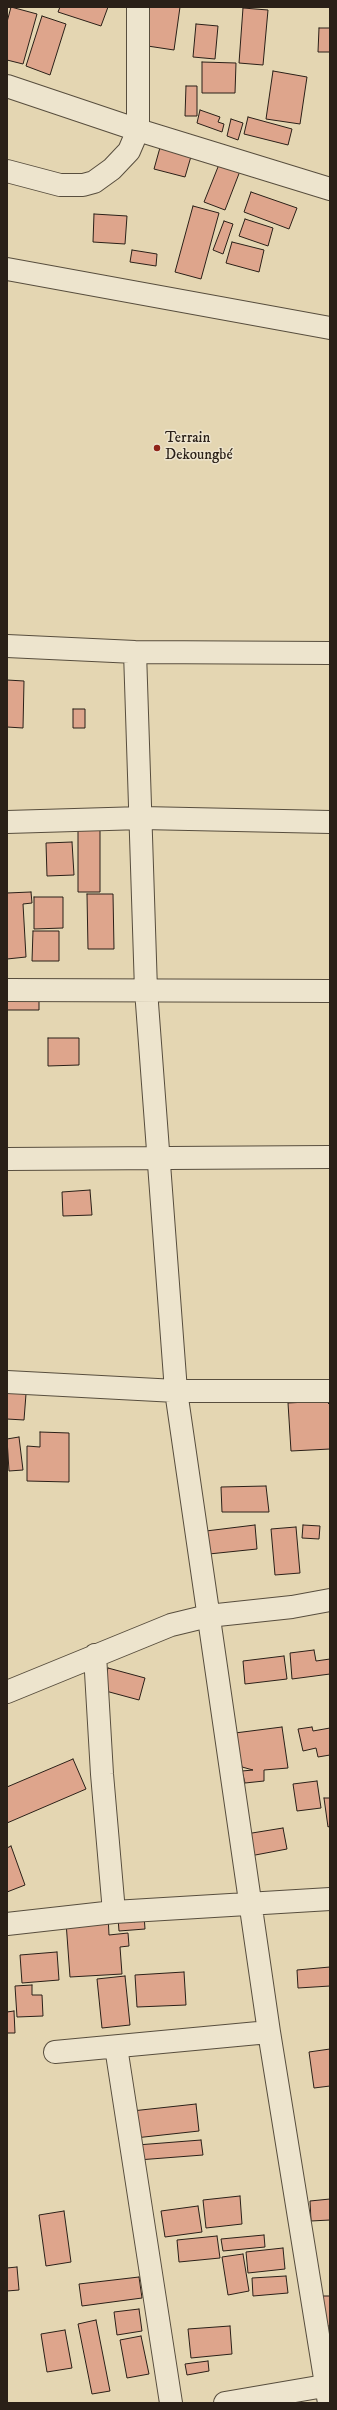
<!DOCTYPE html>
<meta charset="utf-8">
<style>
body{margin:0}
#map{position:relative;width:337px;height:2410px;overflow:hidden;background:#e4d6b2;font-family:"IM FELL DW Pica",serif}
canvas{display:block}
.frame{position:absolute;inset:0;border:8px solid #2a2018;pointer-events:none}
</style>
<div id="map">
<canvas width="337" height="2410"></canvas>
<div class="frame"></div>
</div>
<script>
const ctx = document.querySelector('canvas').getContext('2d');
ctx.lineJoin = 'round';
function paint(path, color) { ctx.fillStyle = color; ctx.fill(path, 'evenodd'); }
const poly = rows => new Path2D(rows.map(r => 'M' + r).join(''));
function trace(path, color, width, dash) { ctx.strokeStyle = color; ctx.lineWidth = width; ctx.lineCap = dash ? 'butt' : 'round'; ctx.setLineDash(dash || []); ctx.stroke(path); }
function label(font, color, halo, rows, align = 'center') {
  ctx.font = font + ' "IM FELL DW Pica",serif'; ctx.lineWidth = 3; ctx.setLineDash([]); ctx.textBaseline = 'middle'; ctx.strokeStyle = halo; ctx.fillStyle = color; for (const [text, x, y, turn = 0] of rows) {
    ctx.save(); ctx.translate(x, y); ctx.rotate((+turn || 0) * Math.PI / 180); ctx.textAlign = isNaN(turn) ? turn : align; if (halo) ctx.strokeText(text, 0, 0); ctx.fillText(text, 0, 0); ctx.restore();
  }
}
const building = poly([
 [11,7,37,14,23,64,7,60,7,22,11,7],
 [60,7,108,7,101,26,58,12,60,7],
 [146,7,180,7,174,50,141,45,146,7],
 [243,8,268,10,263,65,239,63,243,8],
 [42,16,66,24,50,75,26,66,42,16],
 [196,24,218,26,215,59,193,57,196,24],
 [319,28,330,28,330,52,318,52,319,28],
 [202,62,236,63,235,93,202,93,202,62],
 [273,71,307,77,300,124,266,119,273,71],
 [186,86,197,86,197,116,185,116,186,86],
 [200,110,220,117,218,122,224,124,222,132,197,123,200,110],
 [248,117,292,129,288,145,244,134,248,117],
 [231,119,243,123,238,140,227,136,231,119],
 [161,144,192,153,185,177,154,169,161,144],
 [220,162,240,171,225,210,204,202,220,162],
 [251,192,297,208,289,229,244,212,251,192],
 [193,206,219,213,201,279,175,272,193,206],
 [94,214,127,216,125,244,93,242,94,214],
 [245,219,273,228,268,246,239,236,245,219],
 [224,221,233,224,223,254,213,250,224,221],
 [232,242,264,250,259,272,226,263,232,242],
 [132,250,157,254,156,266,130,262,132,250],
 [7,680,24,681,23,728,7,727,7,680],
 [73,709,85,709,85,728,73,728,73,709],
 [78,829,100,829,100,892,78,892,78,829],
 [72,842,74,875,47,876,46,843,72,842],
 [31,892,32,903,23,904,26,957,7,959,7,893,31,892],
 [87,894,113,894,114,949,88,949,87,894],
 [34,897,63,897,63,928,34,929,34,897],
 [33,931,59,931,59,961,32,961,33,931],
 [7,992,39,993,39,1010,7,1010,7,992],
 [48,1038,79,1038,79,1065,48,1066,48,1038],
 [90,1190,92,1215,63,1216,62,1192,90,1190],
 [7,1392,26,1394,24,1420,7,1419,7,1392],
 [326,1401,330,1405,330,1449,291,1451,288,1403,326,1401],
 [40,1432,69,1433,69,1482,27,1481,27,1446,40,1447,40,1432],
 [19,1437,23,1470,9,1471,7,1439,19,1437],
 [266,1486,269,1512,222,1512,221,1487,266,1486],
 [255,1525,257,1549,209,1554,206,1531,255,1525],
 [303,1525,320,1526,319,1539,302,1538,303,1525],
 [296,1527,300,1573,275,1575,271,1529,296,1527],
 [314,1650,316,1661,330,1659,330,1674,292,1679,290,1653,314,1650],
 [284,1656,287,1679,245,1684,243,1661,284,1656],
 [108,1668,145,1678,139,1700,102,1690,108,1668],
 [282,1727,288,1768,264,1770,264,1781,245,1783,242,1771,253,1770,242,1767,235,1733,282,1727],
 [312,1727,313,1731,330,1728,330,1755,318,1757,316,1748,303,1751,298,1729,312,1727],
 [73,1759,86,1789,7,1823,7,1787,73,1759],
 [317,1781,321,1808,297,1811,293,1784,317,1781],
 [324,1798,330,1798,330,1826,328,1827,324,1798],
 [283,1828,287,1849,250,1856,246,1834,283,1828],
 [11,1846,25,1885,7,1892,7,1848,11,1846],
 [108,1915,109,1935,128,1933,129,1946,120,1947,122,1974,70,1977,66,1922,108,1915],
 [144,1915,145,1929,119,1931,118,1918,144,1915],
 [57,1952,59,1980,22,1983,20,1955,57,1952],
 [330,1967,330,1986,298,1988,297,1970,330,1967],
 [184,1972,186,2005,137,2007,135,1975,184,1972],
 [125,1976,130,2025,102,2028,97,1979,125,1976],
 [32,1985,32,1995,42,1995,43,2016,17,2017,15,1986,32,1985],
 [14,2011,15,2033,7,2033,7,2012,14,2011],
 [330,2049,330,2086,314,2088,309,2052,330,2049],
 [196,2104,199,2131,135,2138,132,2111,196,2104],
 [201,2140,203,2155,138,2160,137,2145,201,2140],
 [240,2196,242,2224,206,2228,203,2200,240,2196],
 [330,2199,330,2220,311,2221,310,2201,330,2199],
 [198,2206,202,2232,165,2237,161,2211,198,2206],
 [64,2211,71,2262,46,2266,39,2215,64,2211],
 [264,2235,265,2247,223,2251,221,2239,264,2235],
 [217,2236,220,2258,179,2262,177,2240,217,2236],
 [283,2248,285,2269,248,2273,246,2252,283,2248],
 [243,2254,249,2291,228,2295,222,2257,243,2254],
 [17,2267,19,2290,7,2291,7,2268,17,2267],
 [286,2276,288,2293,253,2296,252,2278,286,2276],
 [139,2277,142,2298,82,2306,79,2284,139,2277],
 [319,2296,330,2296,330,2326,321,2326,319,2296],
 [139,2309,142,2331,117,2335,114,2312,139,2309],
 [96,2320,110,2391,92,2394,78,2324,96,2320],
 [230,2326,232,2354,191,2358,188,2329,230,2326],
 [65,2330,72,2368,47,2372,41,2334,65,2330],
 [141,2336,149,2374,127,2378,120,2340,141,2336],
 [208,2361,209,2371,187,2375,185,2364,208,2361]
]);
paint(building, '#dea58c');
trace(building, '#2a2018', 1);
const minor = poly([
 [138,7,138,130,330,189],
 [7,86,138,130,129,151,112,169,94,182,83,185,60,185,7,171],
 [7,269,330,328],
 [7,646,135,652,330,653],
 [7,822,142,818,330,822],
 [7,990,330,991],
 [7,1159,330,1157],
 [7,1382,176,1391,146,990,135,652],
 [95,1655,102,1774,114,1912],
 [7,1692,171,1625,208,1616,292,1607,330,1600],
 [7,1924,114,1912,330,1899],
 [116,2047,171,2403],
 [55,2052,269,2032],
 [225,2403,330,2385],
 [329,2403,269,2032,176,1391,330,1391]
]);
trace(minor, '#584e3e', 24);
trace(minor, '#ede4cd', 22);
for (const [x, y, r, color] of [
 [157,448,4,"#8f2418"]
]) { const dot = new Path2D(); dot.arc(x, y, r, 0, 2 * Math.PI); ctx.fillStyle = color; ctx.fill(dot); trace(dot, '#ede4cd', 1.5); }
label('15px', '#2a2018', '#ede4cd', [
 ["Terrain",165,439],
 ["Dekoungbé",165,456]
], 'left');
</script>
